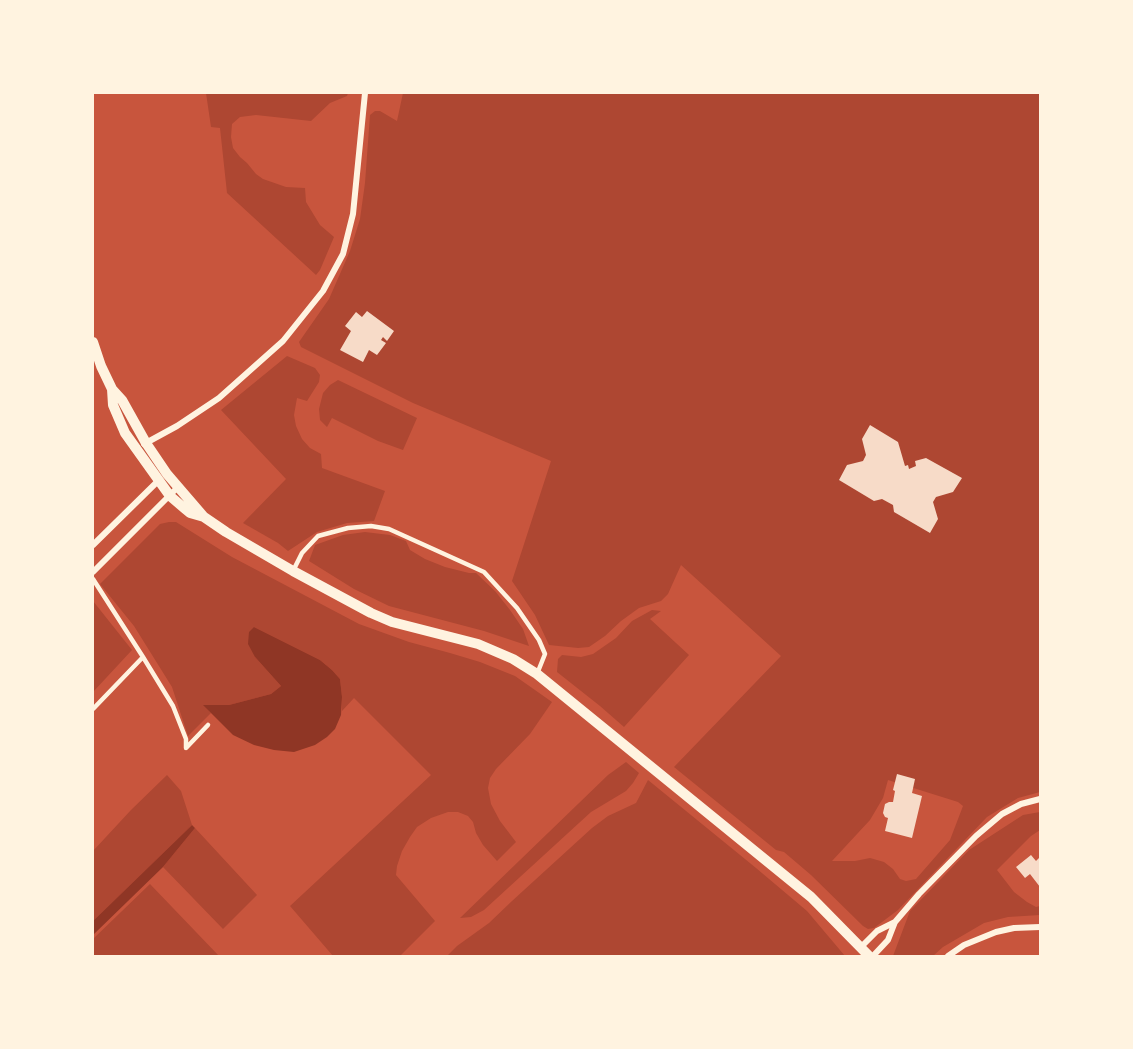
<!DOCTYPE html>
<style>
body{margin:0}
#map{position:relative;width:1133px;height:1049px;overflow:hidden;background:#c8553d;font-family:Barlow,sans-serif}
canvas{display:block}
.frame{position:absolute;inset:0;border:94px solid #fff3e0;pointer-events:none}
</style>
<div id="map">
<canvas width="1133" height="1049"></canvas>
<div class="frame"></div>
</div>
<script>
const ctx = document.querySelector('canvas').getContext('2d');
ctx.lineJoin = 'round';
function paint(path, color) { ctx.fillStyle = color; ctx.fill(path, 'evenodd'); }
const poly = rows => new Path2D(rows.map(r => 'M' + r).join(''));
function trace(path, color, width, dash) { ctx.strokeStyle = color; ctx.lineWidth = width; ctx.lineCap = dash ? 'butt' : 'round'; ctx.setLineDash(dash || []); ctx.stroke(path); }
paint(poly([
 [206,93,348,93,347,96,330,103,311,121,256,115,240,117,232,124,231,137,233,148,240,157,247,163,256,174,263,179,286,187,305,188,306,202,320,225,334,237,320,270,316,275,227,193,220,128,211,127],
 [403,93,1040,93,1040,792,1018,798,987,817,898,910,874,928,868,929,863,926,811,875,784,852,776,850,674,767,781,656,681,565,668,594,661,601,639,608,621,621,605,636,589,647,578,648,549,645,535,615,512,581,551,461,413,403,301,347,299,342,329,299,350,251,360,219,365,183,370,115,375,111,380,111,397,121],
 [888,780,958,802,963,806,950,840,916,879,906,881,900,879,893,869,884,862,870,858,855,861,832,861,870,820,883,798],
 [287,356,315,368,320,375,319,382,307,401,297,398,294,415,296,426,302,439,310,448,321,454,322,468,385,491,374,521,347,523,317,532,288,551,278,543,243,523,286,479,221,410],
 [338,380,417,418,403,450,378,441,332,418,327,427,320,420,319,409,323,393,330,385],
 [169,522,176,522,232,557,359,624,409,642,450,653,480,662,515,676,552,702,530,734,496,769,490,778,488,788,491,804,500,821,516,842,497,861,483,845,476,833,473,822,468,816,458,812,448,812,431,818,417,827,410,837,402,851,397,866,396,875,435,921,400,956,333,956,290,906,431,775,354,698,342,711,342,697,340,679,332,670,320,660,254,627,255,657,281,686,271,694,229,705,204,705,211,713,188,736,172,687,134,626,100,584,160,524],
 [365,532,390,535,406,541,410,550,425,559,445,567,469,573,476,573,495,591,510,610,523,629,529,646,484,631,389,606,354,589,309,561,315,545,343,535],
 [93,601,132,650,93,692],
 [652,610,661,611,650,619,689,655,624,727,600,706,557,672,558,659,562,655,581,657,593,654,616,638,632,621],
 [626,762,639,773,633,783,626,791,591,812,484,910,471,917,460,918,608,775],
 [167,775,181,791,192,825,93,921,93,851,131,810],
 [648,780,756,868,807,911,845,956,447,956,457,946,489,923,512,901,592,828,608,816,636,803],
 [1040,812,1040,830,1031,836,997,870,1014,892,1027,902,1036,907,1040,906,1040,915,1008,917,984,923,943,947,933,956,893,956,910,911,969,850,1023,815],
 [195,828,257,895,223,929,163,867],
 [150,884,219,956,93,956,93,939]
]), '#ae4732');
paint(poly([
 [254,627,320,660,332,670,340,679,342,697,341,715,335,729,327,737,315,745,294,752,274,750,254,745,233,735,203,705,229,705,271,694,281,686,255,657,248,644,249,632],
 [192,825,195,828,163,867,93,935,93,921]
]), '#8f3625');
paint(poly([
 [367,311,394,331,387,341,383,337,381,340,386,343,377,355,369,350,363,362,340,350,351,331,345,326,356,312,362,317],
 [870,425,898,442,905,466,908,465,909,469,916,466,915,461,926,458,962,478,953,492,936,497,933,502,938,519,930,533,894,512,893,505,882,499,874,501,839,480,847,465,863,461,866,455,862,439],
 [897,774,915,779,912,793,922,796,912,838,885,831,888,818,885,817,883,813,885,804,889,802,893,802,895,791,893,790],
 [1031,855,1036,861,1040,857,1040,887,1030,874,1025,878,1016,867]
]), '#f7dbc8');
trace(poly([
 [293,571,302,553,318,536,348,528,371,526,389,529,484,572,517,608,539,640,545,654,537,674],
 [93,579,143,657,173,706,186,739,186,748,208,725],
 [93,709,143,657]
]), '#fff3e0', 4.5);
trace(poly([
 [144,444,177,426,219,398,283,341,323,291,343,254,353,214,365,93],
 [93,545,159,480],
 [93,572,178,487],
 [861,947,877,931,895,922],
 [873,956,888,940,895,922,919,894,976,836,1002,814,1021,804,1040,799],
 [948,956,964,945,996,932,1014,928,1040,927]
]), '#fff3e0', 6);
trace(poly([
 [93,342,101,366,112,389,122,400,146,443,167,474,204,517],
 [112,389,113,405,125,433,170,496,184,508,190,513,204,517,226,532,293,571,371,613,392,622,478,644,513,659,537,674,811,897,869,956]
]), '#fff3e0', 10);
</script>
